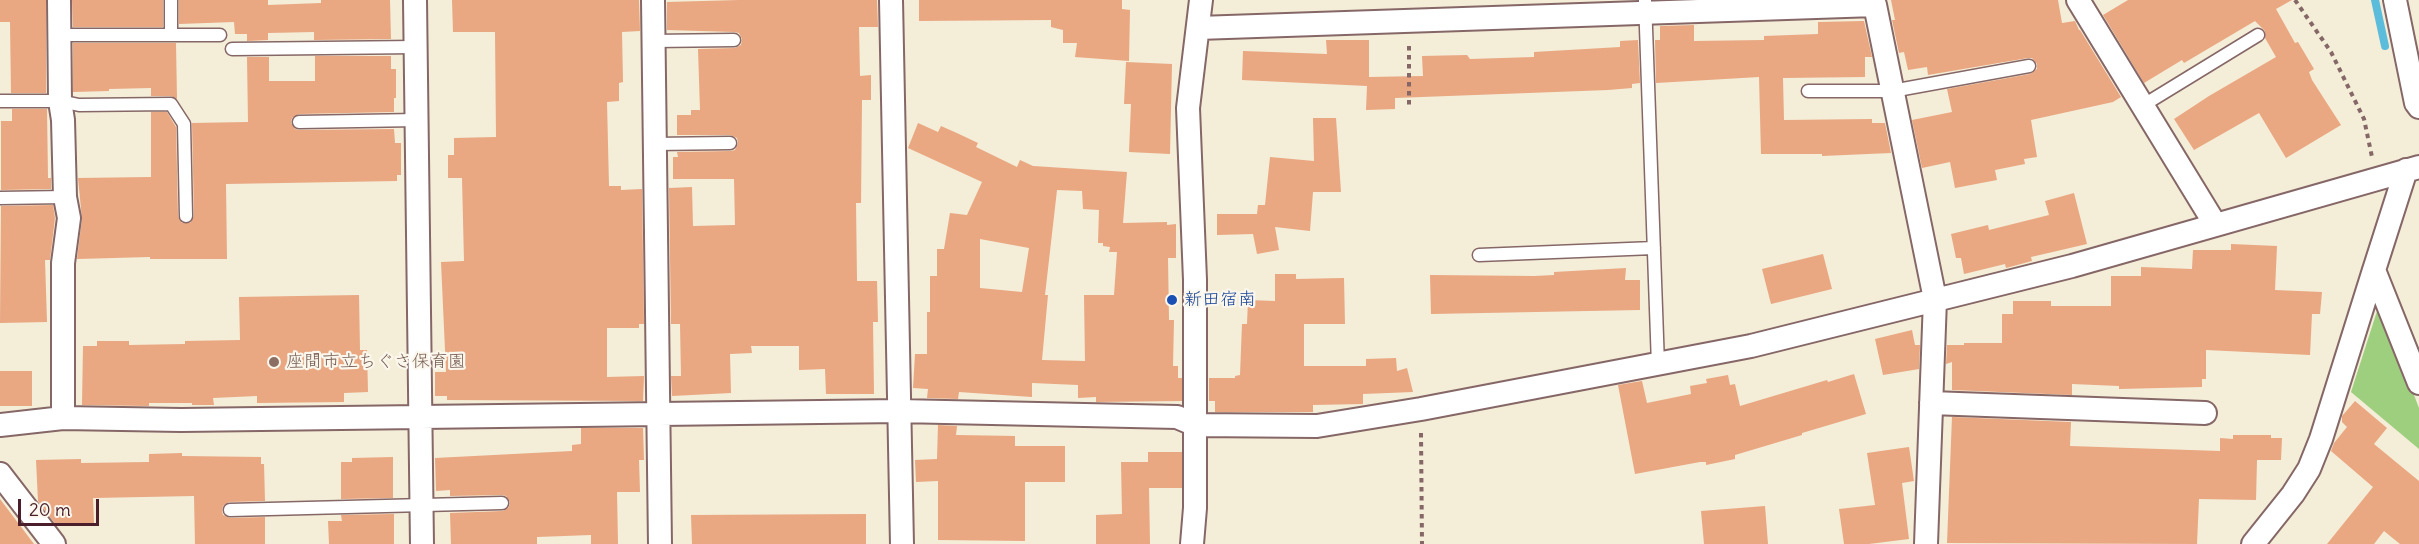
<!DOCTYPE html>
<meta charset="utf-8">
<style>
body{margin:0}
#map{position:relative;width:2419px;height:544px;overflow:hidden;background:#f4edd7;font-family:Delius,sans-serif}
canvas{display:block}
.scale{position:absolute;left:18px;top:499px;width:81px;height:27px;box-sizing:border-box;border:3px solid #4a1f2b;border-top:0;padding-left:8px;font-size:18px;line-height:21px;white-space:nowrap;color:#4a1f2b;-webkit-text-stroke:4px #fbf7ec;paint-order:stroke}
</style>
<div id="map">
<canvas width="2419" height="544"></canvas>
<div class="scale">20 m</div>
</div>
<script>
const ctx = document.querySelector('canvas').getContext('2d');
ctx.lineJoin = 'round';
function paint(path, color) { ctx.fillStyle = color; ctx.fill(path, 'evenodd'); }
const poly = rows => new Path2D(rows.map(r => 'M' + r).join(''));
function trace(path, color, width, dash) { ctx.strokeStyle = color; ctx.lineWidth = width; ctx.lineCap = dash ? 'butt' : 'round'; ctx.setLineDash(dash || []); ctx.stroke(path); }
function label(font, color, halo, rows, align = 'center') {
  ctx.font = font + ' Delius,"Klee One",sans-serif'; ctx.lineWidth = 4.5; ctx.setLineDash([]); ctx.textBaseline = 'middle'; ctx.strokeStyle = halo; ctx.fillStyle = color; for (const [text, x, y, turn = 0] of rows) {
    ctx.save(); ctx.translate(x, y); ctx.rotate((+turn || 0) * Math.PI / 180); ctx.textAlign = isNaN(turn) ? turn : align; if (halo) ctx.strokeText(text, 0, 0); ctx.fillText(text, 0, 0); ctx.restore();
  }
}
paint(poly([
 [2379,305,2419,408,2419,449,2351,392]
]), '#9dcf7f');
trace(poly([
 [2375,0,2385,46]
]), '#5cbcdb', 8);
paint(poly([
 [0,0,46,0,46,93,11,93,10,22,0,22],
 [72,0,163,0,163,27,73,27],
 [179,0,268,0,268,5,321,3,321,0,390,0,391,39,314,40,314,32,268,33,268,40,247,41,247,34,235,34,234,22,179,24],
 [452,0,639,0,640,31,622,32,623,82,619,83,619,101,607,102,609,186,621,186,621,190,642,189,644,324,639,324,639,328,607,328,607,377,644,376,643,401,447,400,447,396,435,396,435,372,446,372,441,262,464,261,462,178,448,178,448,155,454,155,454,138,496,137,495,32,453,32],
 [739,0,877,0,878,27,859,27,860,76,871,75,871,100,862,100,861,203,856,203,857,281,877,281,878,322,873,322,874,394,826,394,825,369,799,370,799,346,751,346,752,353,730,354,731,393,672,396,671,376,681,376,680,324,671,324,669,188,692,187,693,226,735,225,734,179,673,179,673,157,678,157,677,152,731,151,735,150,738,143,737,138,730,135,677,135,677,115,691,115,691,110,700,110,698,49,735,48,741,45,742,39,739,33,734,32,667,30,667,2],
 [919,0,1122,0,1122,9,1130,10,1129,61,1075,57,1077,43,1063,43,1063,30,1051,27,1051,20,919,21],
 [1891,0,2058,0,2062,23,2075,21,2079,30,2080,30,2121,97,2113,102,2031,120,2037,157,2024,159,2025,164,1995,170,1997,180,1955,188,1950,162,1922,168,1912,120,1952,112,1947,89,2030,74,2037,69,2037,64,2032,58,2028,58,1928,75,1927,67,1908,70,1904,52,1899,53,1892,20,1895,20],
 [2128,0,2292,0,2276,9,2295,43,2298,42,2314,69,2309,72,2312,80,2341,125,2286,158,2259,113,2194,150,2174,119,2209,96,2276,57,2265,38,2265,31,2255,21,2184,63,2182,60,2144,83,2103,15],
 [1864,21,1872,57,1865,57,1865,77,1783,78,1784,120,1872,119,1872,123,1885,123,1891,153,1822,156,1822,154,1761,154,1759,77,1656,83,1655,40,1660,40,1660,26,1694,25,1694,41,1764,40,1764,36,1818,34,1818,22],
 [1326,40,1369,40,1369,77,1423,76,1422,56,1467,55,1470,59,1534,57,1534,52,1620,47,1620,41,1638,40,1640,83,1632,84,1632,88,1608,90,1395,98,1395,109,1366,110,1367,86,1242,80,1243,51,1327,54],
 [73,43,176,43,177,99,171,96,151,96,151,88,109,89,109,91,73,92],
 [315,56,391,56,391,69,396,69,396,98,394,98,394,112,299,114,292,118,291,123,295,129,299,130,394,129,395,143,401,143,401,175,397,175,397,181,226,184,227,259,150,259,150,257,77,259,82,219,78,178,151,177,151,112,167,112,176,127,178,216,182,223,190,223,194,216,192,123,248,122,247,57,269,57,269,81,315,81],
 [1126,62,1172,64,1170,154,1129,152,1131,104,1124,104],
 [12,109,47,109,48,178,51,178,51,189,1,190,1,121,12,121],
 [1313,118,1336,118,1341,192,1313,192,1310,231,1275,227,1279,250,1257,254,1253,234,1217,235,1217,214,1257,214,1258,205,1265,205,1270,157,1314,161],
 [918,123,938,132,941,126,959,134,978,143,976,147,1017,167,1020,160,1033,166,1127,172,1123,223,1167,222,1167,225,1176,224,1176,258,1168,258,1169,320,1174,320,1173,366,1178,366,1178,378,1182,378,1182,401,1096,402,1096,397,1078,398,1078,385,1032,383,1032,397,959,392,958,399,927,398,928,389,913,388,915,354,927,354,927,312,930,312,930,276,937,276,937,249,944,249,950,213,967,215,982,182,908,148],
 [1057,190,1082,191,1083,209,1099,210,1098,243,1103,243,1103,246,1110,247,1109,252,1117,252,1114,295,1084,295,1085,361,1042,360,1048,295,1045,295],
 [980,239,1029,248,1022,292,980,288],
 [2074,193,2087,244,2031,257,2032,261,2006,268,2005,264,1964,274,1961,258,1956,258,1951,234,1988,225,1989,230,2049,215,2045,201],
 [53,205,55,218,50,260,45,260,47,322,0,323,1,206],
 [2231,244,2277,246,2275,290,2322,292,2320,314,2312,314,2310,355,2206,350,2206,379,2202,379,2202,387,2119,389,2119,386,2072,384,2072,395,1952,390,1952,362,1946,364,1947,345,1964,345,1964,343,2002,343,2002,314,2013,314,2013,301,2051,301,2051,306,2111,306,2111,276,2141,276,2141,267,2192,269,2193,250,2231,250],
 [1823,254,1832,289,1771,304,1762,269],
 [1626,268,1625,280,1640,280,1640,310,1431,314,1430,275,1534,276,1554,275,1554,272],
 [1275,274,1296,274,1296,279,1344,278,1345,324,1304,324,1304,366,1366,366,1366,359,1396,358,1397,371,1407,368,1413,392,1363,394,1363,404,1313,405,1313,412,1215,412,1215,401,1209,401,1209,378,1235,378,1235,376,1240,375,1242,324,1247,324,1248,300,1275,301],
 [359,295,360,350,367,350,368,392,344,393,344,402,257,403,257,396,213,398,214,405,192,405,192,403,149,403,149,406,82,405,83,346,97,346,97,341,129,341,129,345,185,344,185,341,240,340,239,297],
 [1912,330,1915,345,1920,345,1919,369,1883,375,1875,339],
 [0,371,32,371,32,406,0,406],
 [1854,374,1866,414,1802,433,1802,435,1735,455,1735,459,1706,465,1706,462,1700,462,1635,474,1618,385,1642,381,1647,403,1691,394,1690,386,1707,383,1706,379,1728,375,1730,385,1735,384,1740,406,1827,380,1828,382],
 [2355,401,2387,428,2374,444,2419,481,2419,544,2400,544,2384,531,2374,544,2327,544,2373,487,2331,451,2334,443,2347,427,2342,422,2342,416],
 [1952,417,2071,422,2070,446,2220,451,2220,438,2233,439,2233,435,2271,435,2271,438,2282,438,2281,460,2257,460,2256,500,2199,499,2197,544,1947,543],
 [938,425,957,426,956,435,1015,436,1015,446,1065,446,1065,482,1025,482,1025,541,938,540,938,481,916,482,915,460,937,459],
 [581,428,643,428,644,460,639,460,640,492,617,492,618,544,591,544,591,535,537,537,537,544,451,544,450,513,503,511,509,507,510,502,506,496,502,495,450,496,450,490,436,491,435,458,572,451,572,445,581,444],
 [1909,447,1914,481,1902,483,1909,539,1869,544,1844,544,1839,509,1875,505,1867,453],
 [1148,452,1182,452,1182,488,1149,488,1150,544,1096,544,1096,515,1122,514,1121,462,1148,462],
 [182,453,182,456,261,457,261,464,264,464,265,501,229,502,223,506,222,511,223,515,230,518,265,517,265,544,195,544,194,496,93,498,94,524,56,525,38,501,36,460,81,459,81,463,149,462,149,454],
 [393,457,393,498,341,499,341,462,352,462,352,458],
 [0,499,34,544,0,544],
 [1765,506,1768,544,1704,544,1701,511],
 [394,514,394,544,329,544,328,521,342,521,341,515],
 [866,514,866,544,692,544,691,515]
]), '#e9a782');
const service = poly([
 [171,0,171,35],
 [1645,0,1658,365],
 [59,35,220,35],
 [653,41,734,40],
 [232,49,416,47],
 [1808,91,1892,91,2029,66],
 [0,101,60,101,79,105,171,104,184,124,186,216],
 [2142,106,2258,35],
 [299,122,417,120],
 [654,144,730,143],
 [0,198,65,197],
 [1479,255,1654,248],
 [230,510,502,503]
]);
const minor = poly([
 [59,0,60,101,63,120,65,197,69,218,63,263,63,418],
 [415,0,422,544],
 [653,0,660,544],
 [891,0,902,544],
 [2078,0,2215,224],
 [2395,0,2416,103,2419,107],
 [1198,28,1875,5,1935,299,1926,544],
 [2406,170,2374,270,2419,383],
 [1931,403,2205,413],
 [0,425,63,418,181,420,899,411,1177,417,1196,425,1317,426,1421,409,1751,346,2072,266,2419,167],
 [0,474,54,544],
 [1192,544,1195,508,1195,280,1188,108,1201,0],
 [2253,544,2293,494,2309,469,2321,439,2374,270]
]);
trace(service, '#866767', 15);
trace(minor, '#866767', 26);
trace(poly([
 [2295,0,2331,52,2364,119,2372,157],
 [1409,46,1409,108],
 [1421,433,1422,544]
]), '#866767', 4, [4.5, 4.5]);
trace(service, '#fff', 12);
trace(minor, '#fff', 22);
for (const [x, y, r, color] of [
 [1172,300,6,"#1a4fb4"],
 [274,362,6,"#8d6e63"]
]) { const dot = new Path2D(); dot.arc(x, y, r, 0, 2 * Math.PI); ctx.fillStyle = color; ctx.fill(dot); trace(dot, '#fbf7ec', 2); }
label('18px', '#164399', '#fbf7ec', [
 ["新田宿南",1184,300]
], 'left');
label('18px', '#785e54', '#fbf7ec', [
 ["座間市立ちぐさ保育園",286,362]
], 'left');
</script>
